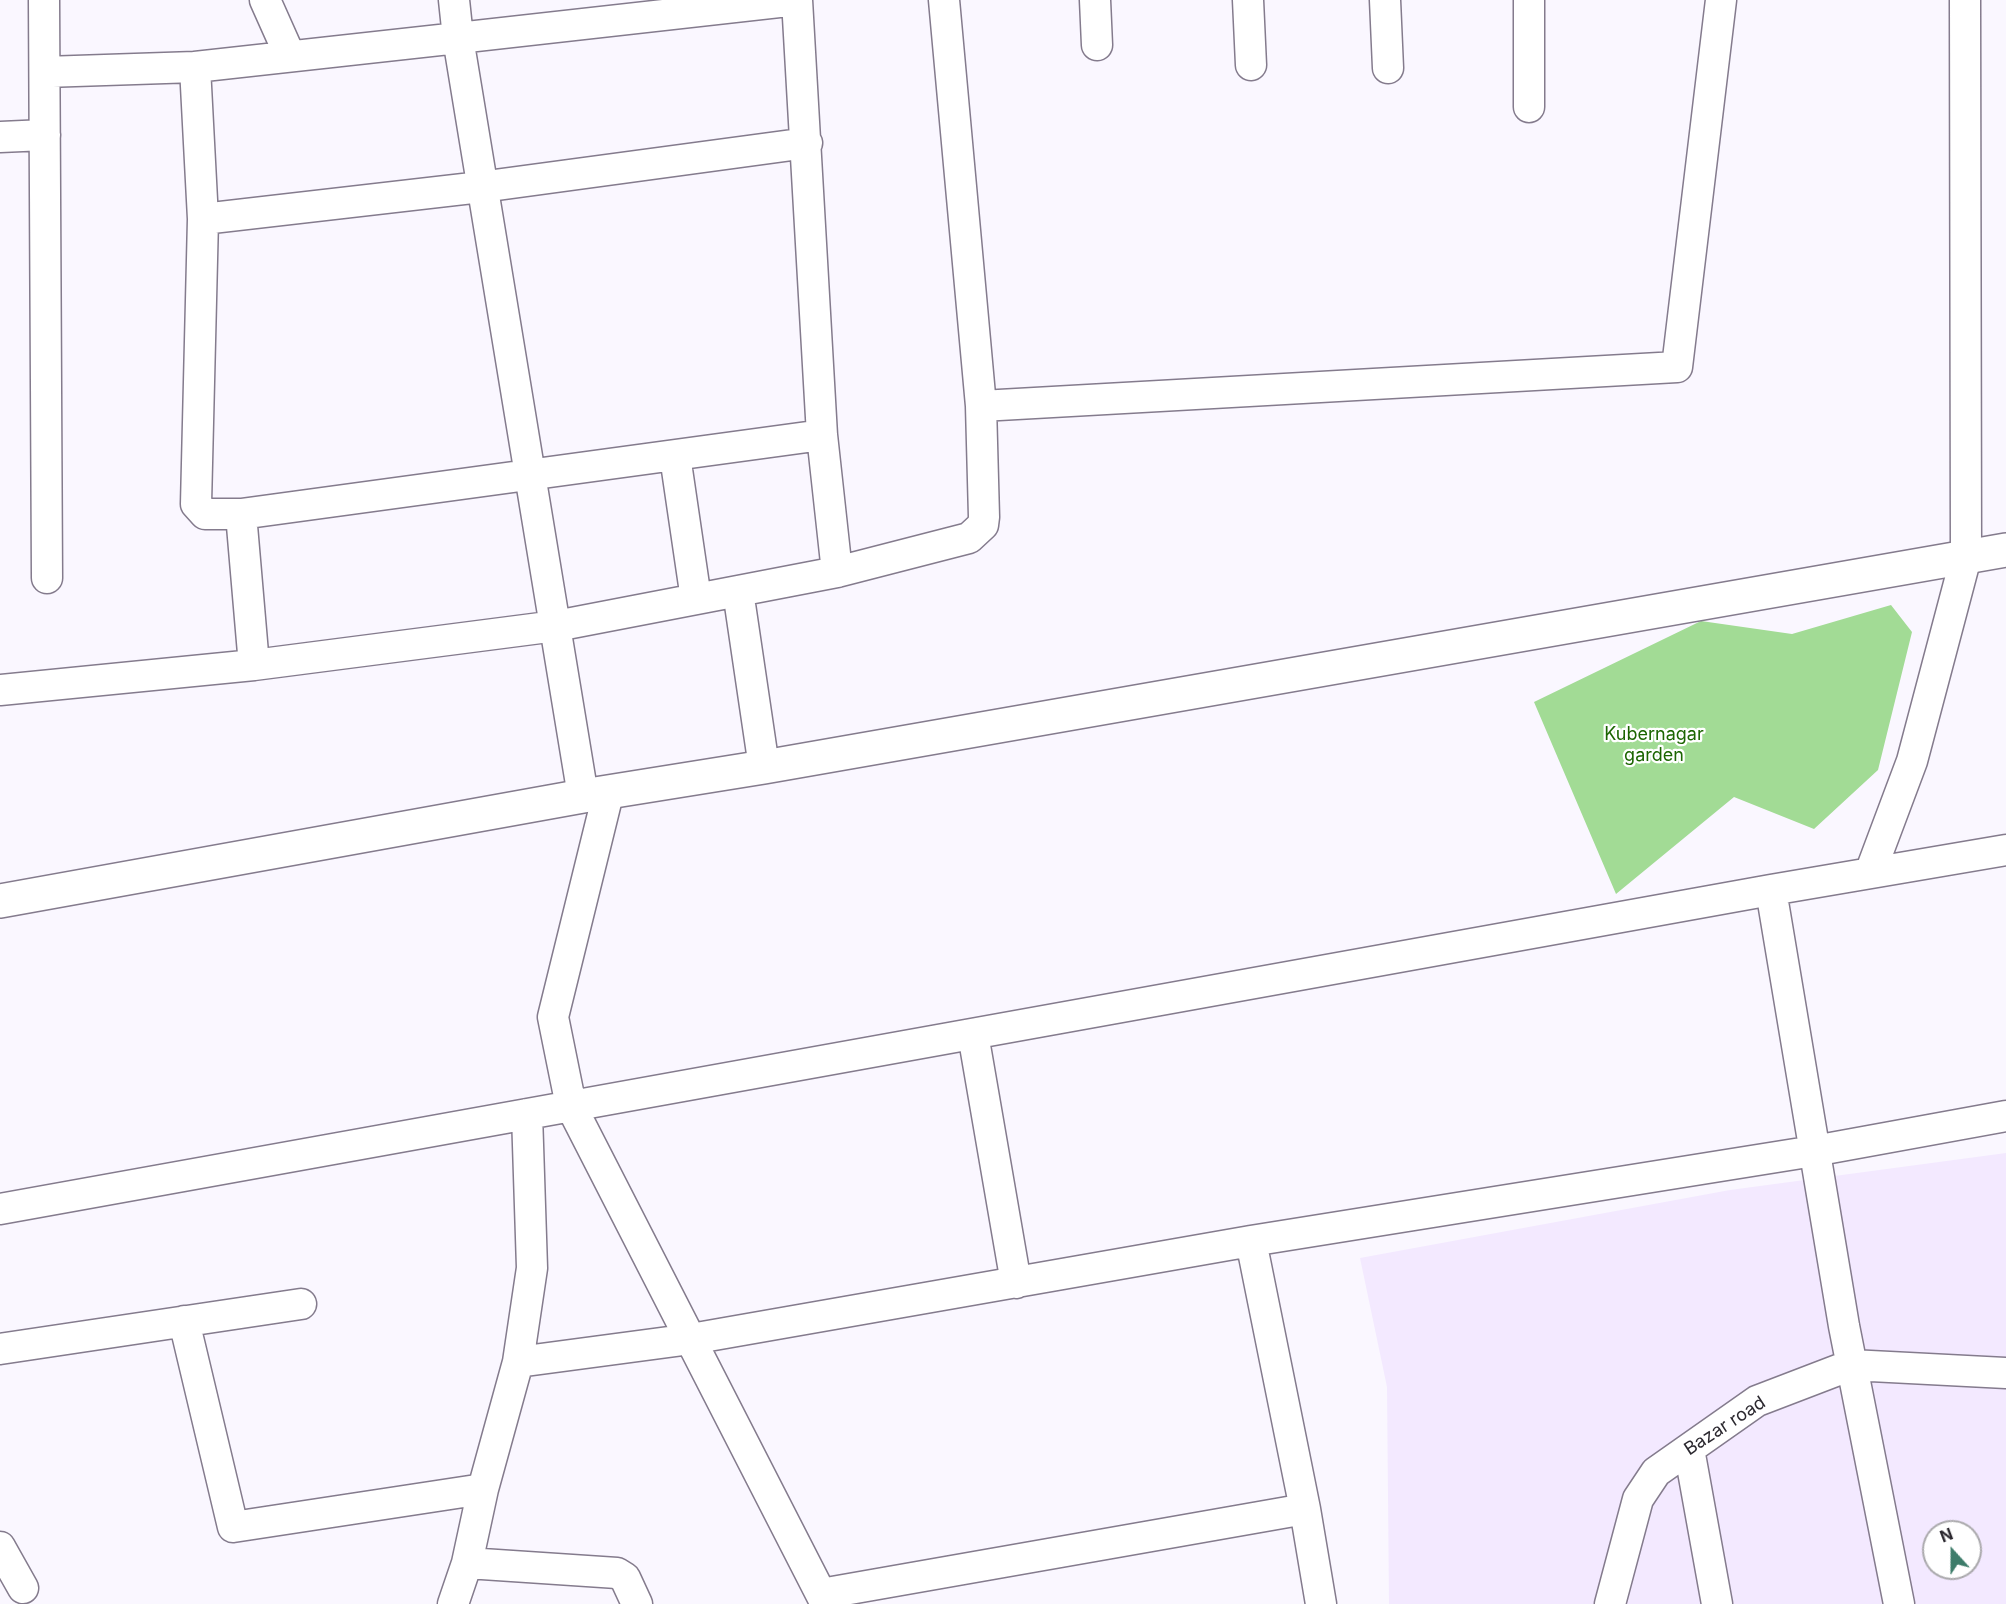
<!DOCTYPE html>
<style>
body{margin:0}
#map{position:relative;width:2006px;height:1604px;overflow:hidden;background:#faf7ff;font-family:Inter,sans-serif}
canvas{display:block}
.north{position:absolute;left:1922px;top:1520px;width:60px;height:60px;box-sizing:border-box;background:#fff;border:2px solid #aaa9ac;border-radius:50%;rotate:339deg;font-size:16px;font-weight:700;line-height:24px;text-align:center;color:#2b282f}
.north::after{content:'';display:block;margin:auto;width:21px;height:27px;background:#3d7c6a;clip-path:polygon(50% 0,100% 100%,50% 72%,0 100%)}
</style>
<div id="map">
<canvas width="2006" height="1604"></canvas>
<div class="north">N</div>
</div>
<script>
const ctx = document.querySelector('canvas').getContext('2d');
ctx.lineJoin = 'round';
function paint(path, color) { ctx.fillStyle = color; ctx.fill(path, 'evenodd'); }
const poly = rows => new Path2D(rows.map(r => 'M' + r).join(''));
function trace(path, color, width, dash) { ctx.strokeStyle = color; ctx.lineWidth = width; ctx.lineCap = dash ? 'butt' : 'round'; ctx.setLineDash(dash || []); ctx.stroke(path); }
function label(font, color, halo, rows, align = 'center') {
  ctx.font = font + ' Inter,sans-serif'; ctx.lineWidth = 4.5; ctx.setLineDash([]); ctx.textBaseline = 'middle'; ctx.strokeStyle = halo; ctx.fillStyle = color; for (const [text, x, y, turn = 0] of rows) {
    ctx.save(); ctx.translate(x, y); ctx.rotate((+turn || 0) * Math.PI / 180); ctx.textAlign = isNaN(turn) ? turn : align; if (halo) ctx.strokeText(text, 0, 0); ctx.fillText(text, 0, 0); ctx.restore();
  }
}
paint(poly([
 [2006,1153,2006,1604,1389,1604,1387,1387,1360,1258,1730,1190],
 [1934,1532,1970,1532,1970,1568,1934,1568]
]), '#f3e9ff');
paint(poly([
 [1891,605,1912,632,1878,770,1814,829,1734,797,1616,894,1534,702,1701,621,1792,634]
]), '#a2db95');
const street = poly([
 [44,0,47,578],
 [265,0,290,56],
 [454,0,458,38,797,0],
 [797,0,822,435,837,572],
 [944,0,981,406,1677,367,1721,0],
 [1095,0,1097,45],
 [1248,0,1251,65],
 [1385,0,1388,68],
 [1529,0,1529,107],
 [195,67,458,38,583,796],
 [45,72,195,67,203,219,196,504,205,514,241,514,254,665,556,626,837,572,969,538,983,525,984,517,981,406],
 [0,137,45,135],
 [203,219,481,187,807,143],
 [675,456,696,599],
 [241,514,822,435],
 [738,591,764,767],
 [0,690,254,665],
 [608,794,553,1017,571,1106,826,1604],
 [1870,873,1912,761,1966,557,1965,0],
 [1771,890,1844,1326,1899,1604],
 [973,1034,1016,1283],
 [0,1209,1771,890,2006,850],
 [1251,1241,1305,1509,1321,1604],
 [184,1321,233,1527,483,1489],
 [0,1349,301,1304],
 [518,1362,691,1339,1251,1241,1814,1151,2006,1116],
 [1689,1449,1717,1604],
 [0,1547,23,1588],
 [467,1563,617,1573,625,1578,637,1604],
 [821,1594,1305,1509],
 [453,1604,467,1563,483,1489,518,1362,532,1268,527,1114],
 [1610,1604,1638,1499,1656,1472,1757,1401,1851,1365,2006,1373]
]);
const secondary = poly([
 [0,901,583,796,764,767,2006,550]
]);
trace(street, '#847b8d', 33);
trace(secondary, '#847b8d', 36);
trace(street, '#fff', 30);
trace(secondary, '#fff', 33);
label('18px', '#1b6500', '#fff', [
 ["Kubernagar",1654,735],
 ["garden",1654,756]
]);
label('18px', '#2b282f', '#fff', [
 ["Bazar road",1725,1426,-33]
]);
</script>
